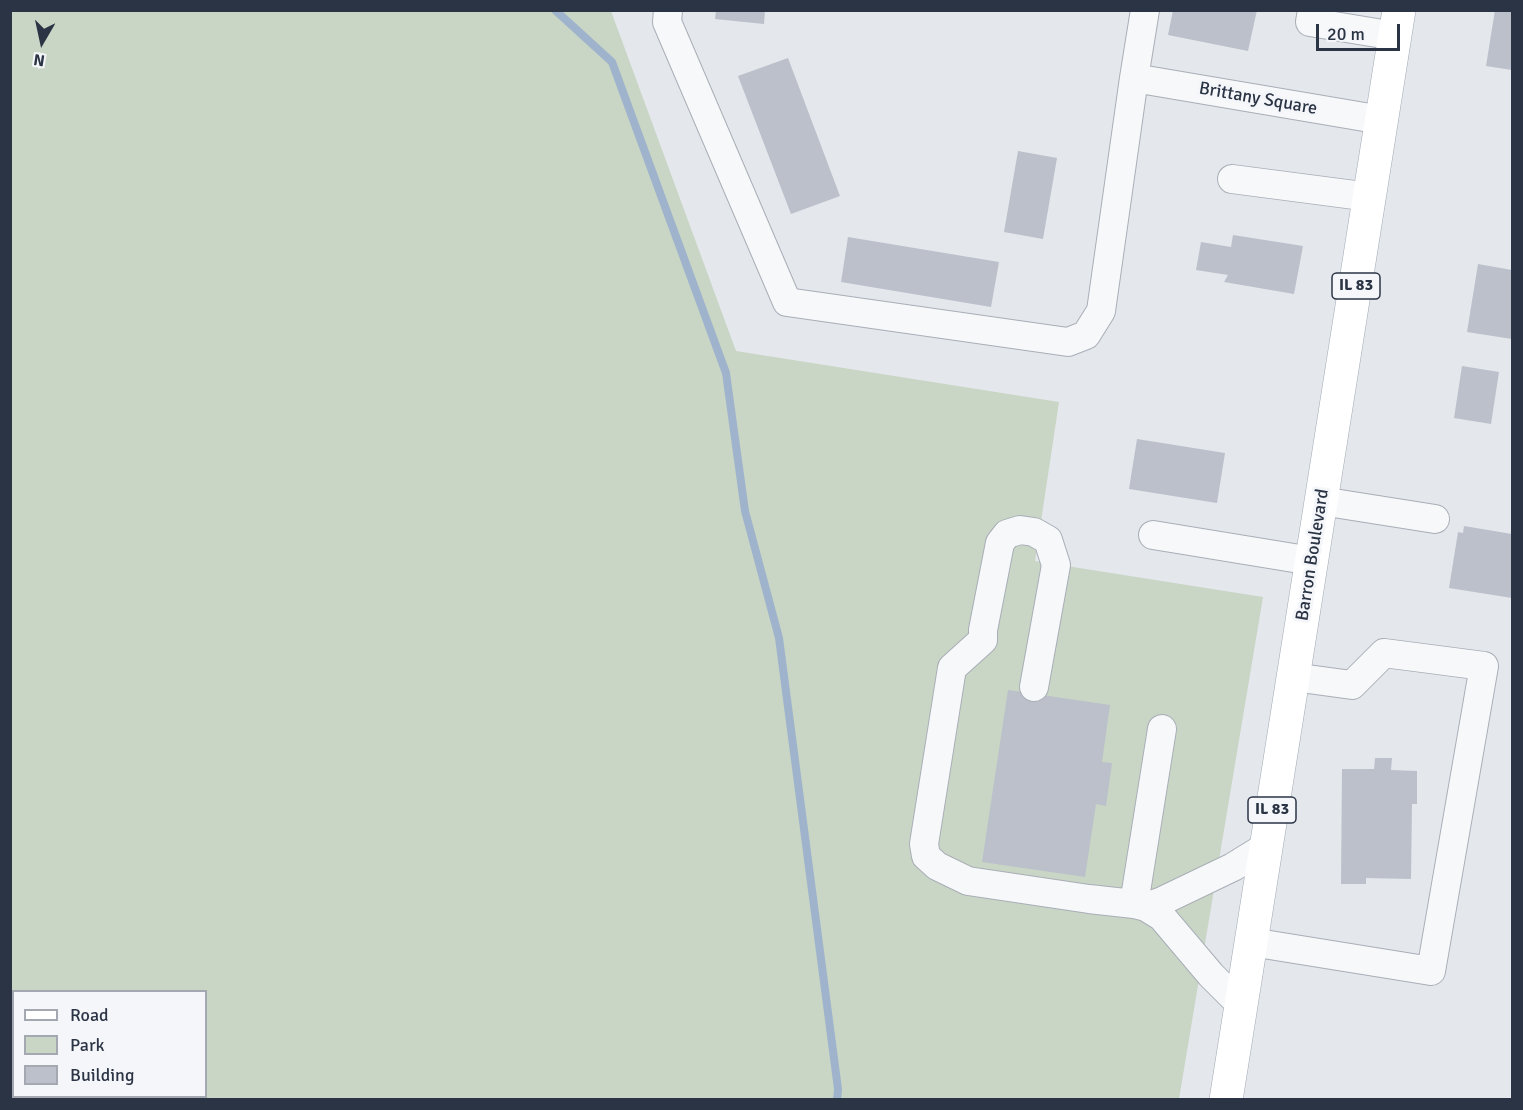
<!DOCTYPE html>
<style>
body{margin:0}
#map{position:relative;width:1523px;height:1110px;overflow:hidden;background:#e4e7ec;font-family:Signika,sans-serif}
canvas{display:block}
.frame{position:absolute;inset:0;border:12px solid #2b3445;pointer-events:none}
.legend{position:absolute;left:12px;top:990px;width:195px;height:108px;box-sizing:border-box;background:#f4f6f9;border:2px solid #a4a8b1;margin:0;padding:8px 10px;list-style:none;font-size:18px;color:#2b3445}
.legend li{display:flex;align-items:center;gap:12px;height:30px}
.legend b{width:30px;border:2px solid #a4a8b1}
.north{position:absolute;left:12px;top:12px;width:60px;height:60px;-webkit-text-stroke:4px #f4f6f9;paint-order:stroke;rotate:189deg;font-size:16px;font-weight:700;line-height:24px;text-align:center;color:#2b3445}
.north::after{content:'';display:block;margin:auto;width:21px;height:27px;background:#2b3445;clip-path:polygon(50% 0,100% 100%,50% 72%,0 100%)}
.scale{position:absolute;left:1316px;top:24px;width:84px;height:27px;box-sizing:border-box;border:3px solid #2b3445;border-top:0;padding-left:8px;font-size:18px;line-height:21px;white-space:nowrap;color:#2b3445;-webkit-text-stroke:4px #f4f6f9;paint-order:stroke}
</style>
<div id="map">
<canvas width="1523" height="1110"></canvas>
<div class="frame"></div>
<ul class="legend">
<li><b style="height:8px;background:#fff"></b>Road</li>
<li><b style="height:16px;background:#c9d6c5"></b>Park</li>
<li><b style="height:16px;background:#bbc0ca"></b>Building</li>
</ul>
<div class="north">N</div>
<div class="scale">20 m</div>
</div>
<script>
const ctx = document.querySelector('canvas').getContext('2d');
ctx.lineJoin = 'round';
function paint(path, color) { ctx.fillStyle = color; ctx.fill(path, 'evenodd'); }
const poly = rows => new Path2D(rows.map(r => 'M' + r).join(''));
function trace(path, color, width, dash) { ctx.strokeStyle = color; ctx.lineWidth = width; ctx.lineCap = dash ? 'butt' : 'round'; ctx.setLineDash(dash || []); ctx.stroke(path); }
function label(font, color, halo, rows, align = 'center') {
  ctx.font = font + ' Signika,sans-serif'; ctx.lineWidth = 6; ctx.setLineDash([]); ctx.textBaseline = 'middle'; ctx.strokeStyle = halo; ctx.fillStyle = color; for (const [text, x, y, turn = 0] of rows) {
    ctx.save(); ctx.translate(x, y); ctx.rotate((+turn || 0) * Math.PI / 180); ctx.textAlign = isNaN(turn) ? turn : align; if (halo) ctx.strokeText(text, 0, 0); ctx.fillText(text, 0, 0); ctx.restore();
  }
}
paint(poly([
 [10,11,611,11,736,351,1059,402,1035,561,1263,597,1179,1099,11,1099],
 [14,992,206,992,206,1096,14,1096]
]), '#c9d6c5');
trace(poly([
 [555,10,612,62,726,373,745,511,779,638,838,1089,837,1100]
]), '#9fb4cc', 8);
paint(poly([
 [716,10,765,10,764,24,715,19],
 [1173,10,1257,10,1248,51,1168,35],
 [1495,10,1512,10,1512,70,1486,66],
 [788,58,840,196,791,214,738,76],
 [1018,151,1057,158,1043,239,1004,232],
 [1233,235,1303,246,1294,294,1224,282,1228,275,1196,270,1201,242,1231,247],
 [848,237,999,262,991,307,841,282],
 [1478,264,1512,270,1512,339,1467,332],
 [1462,366,1499,372,1491,424,1454,418],
 [1137,439,1225,453,1217,503,1129,489],
 [1464,526,1512,534,1512,598,1449,588,1458,532,1463,533],
 [1008,690,1110,705,1102,762,1112,763,1106,806,1096,804,1085,877,982,862],
 [1375,758,1392,758,1391,770,1417,771,1417,804,1412,804,1411,879,1366,878,1366,884,1341,884,1342,769,1374,769]
]), '#bbc0ca');
const minor = poly([
 [668,10,667,22,787,302,1068,342,1086,335,1101,311,1134,78,1145,10],
 [1312,10,1310,22,1395,36],
 [1134,78,1382,120],
 [1232,179,1370,197],
 [1321,501,1435,519],
 [1153,535,1312,561],
 [1034,687,1056,565,1048,540,1034,532,1020,530,1007,534,1000,543,983,630,983,640,952,668,924,844,926,856,937,866,968,881,1089,899,1134,904,1146,907,1162,917,1211,975,1241,1005],
 [1134,904,1162,729],
 [1146,907,1160,902,1233,867,1267,846],
 [1251,942,1431,971,1484,666,1384,653,1352,685,1293,677]
]);
const major = poly([
 [1226,1100,1399,10]
]);
trace(minor, '#a9aeb7', 30);
trace(major, '#a3abb8', 34);
trace(minor, '#f7f8fa', 28);
trace(major, '#fff', 33);
for (const [x, y, w] of [
 [1356,286,48],
 [1272,810,48]
]) { const box = new Path2D(); box.roundRect(x - w / 2, y - 13, w, 26, 4.5); ctx.fillStyle = '#f4f6f9'; ctx.fill(box); trace(box, '#2b3445', 1.5); }
label('bold 16px', '#2b3445', null, [
 ["IL 83",1356,286],
 ["IL 83",1272,810]
]);
label('18px', '#2b3445', '#f4f6f9', [
 ["Brittany Square",1258,99,10],
 ["Barron Boulevard",1313,555,-81]
]);
</script>
